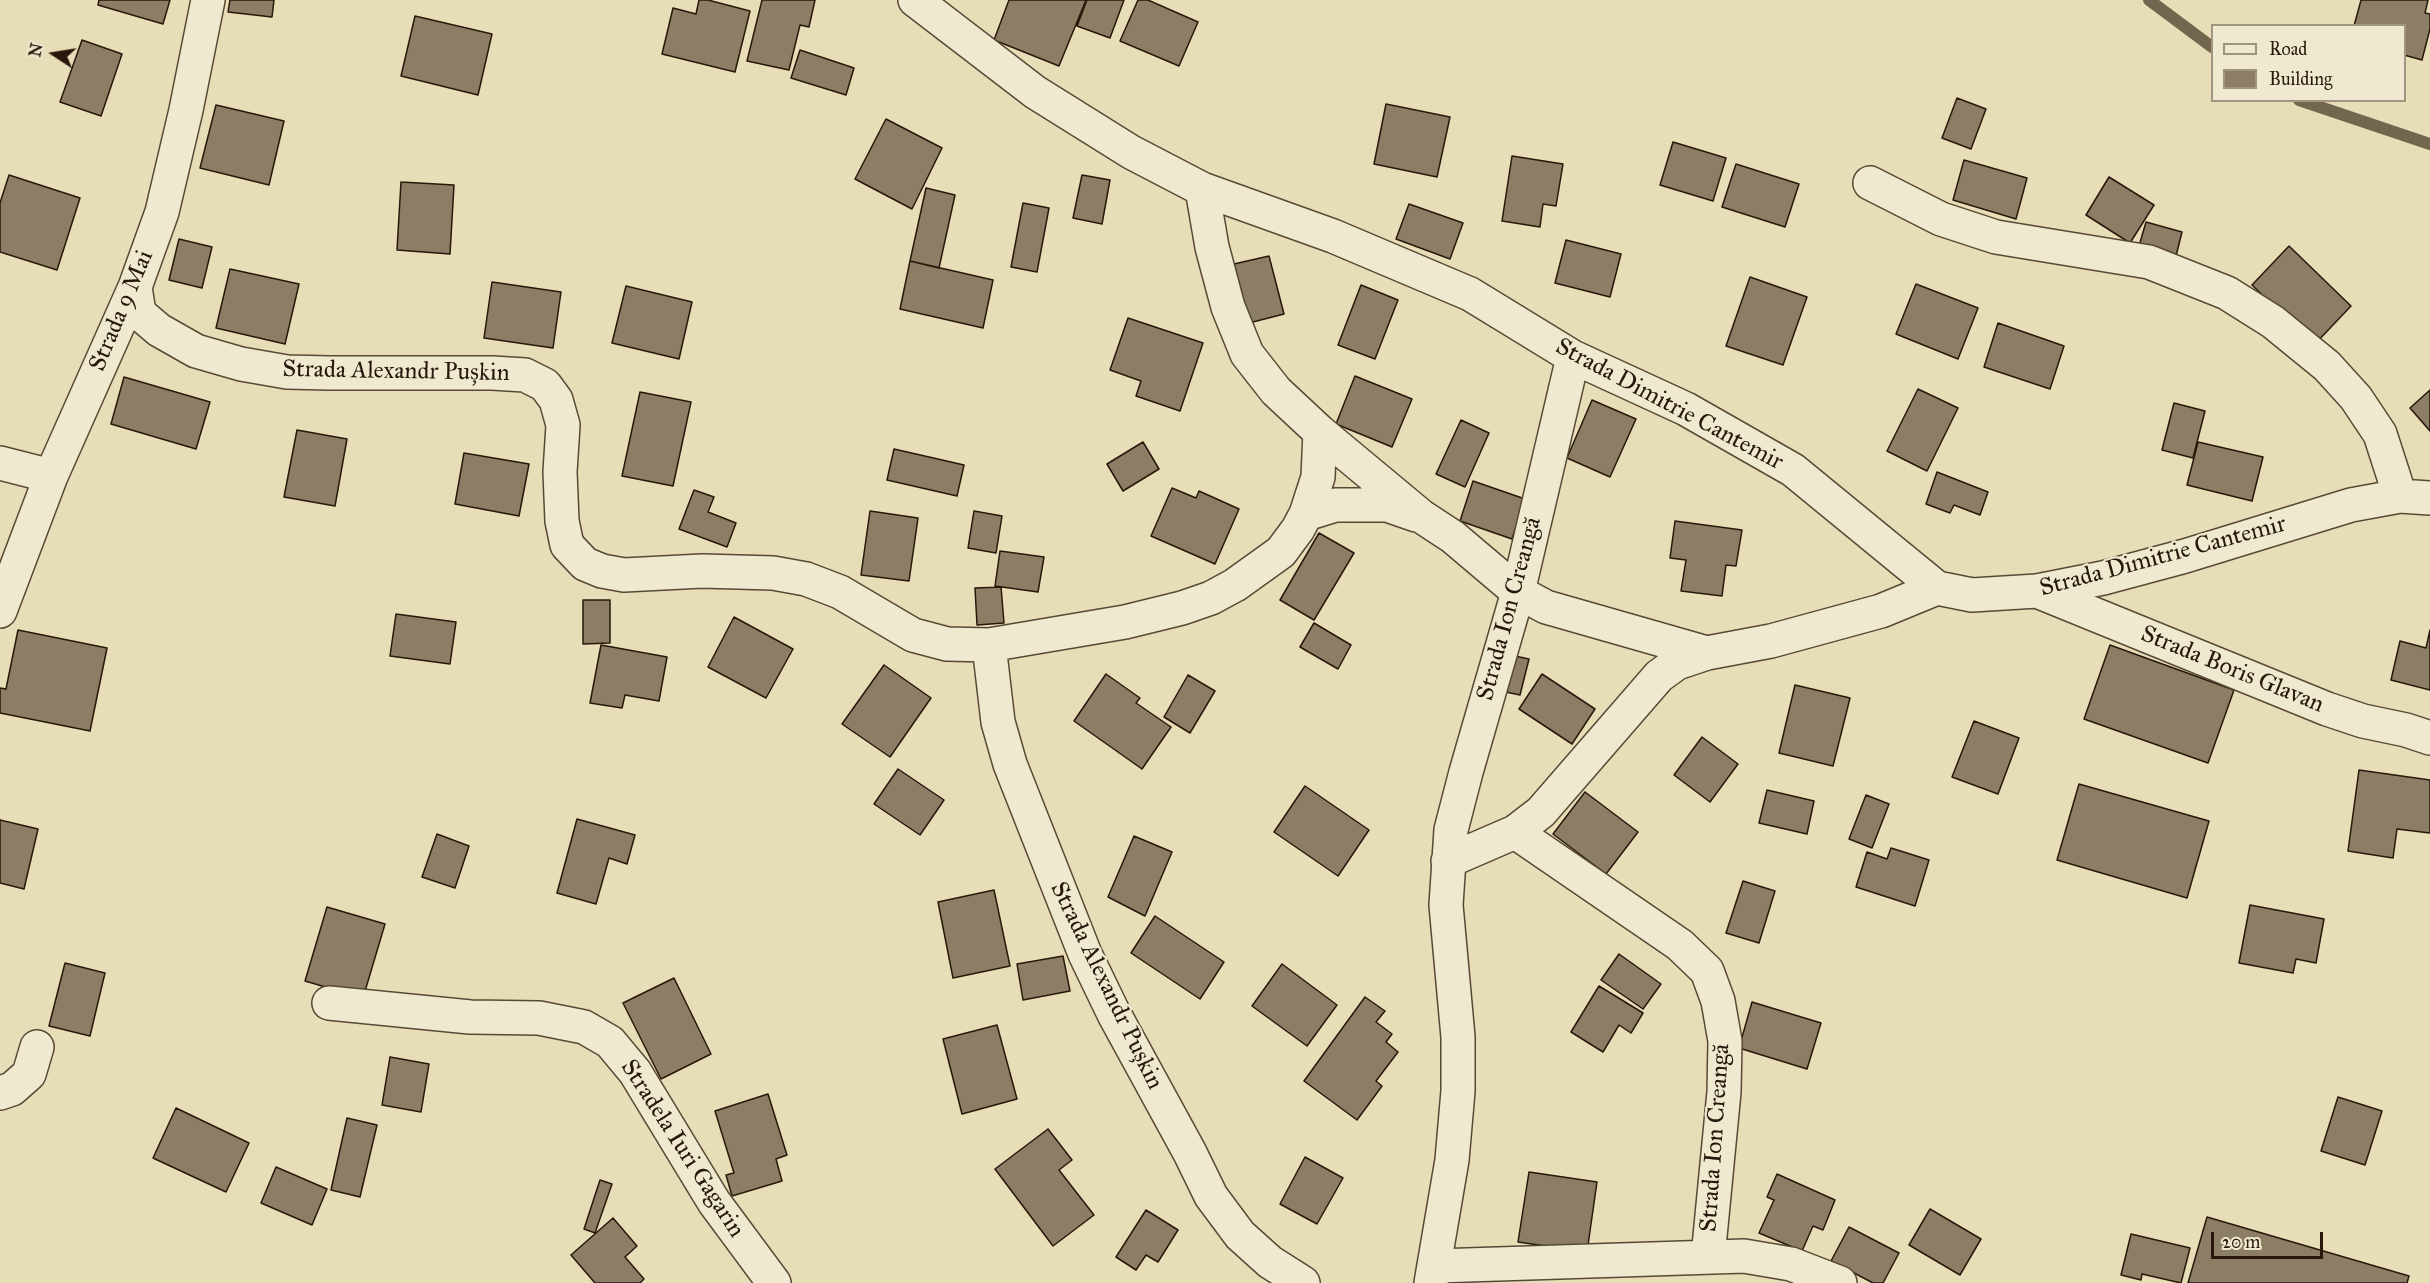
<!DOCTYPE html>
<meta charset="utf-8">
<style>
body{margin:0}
#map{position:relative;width:2430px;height:1283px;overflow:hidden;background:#e7ddb7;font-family:"IM FELL Great Primer",serif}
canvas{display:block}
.legend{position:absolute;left:2211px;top:24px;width:195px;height:78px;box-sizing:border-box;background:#efe9d0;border:2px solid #9f9581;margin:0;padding:8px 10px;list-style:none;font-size:18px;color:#27180b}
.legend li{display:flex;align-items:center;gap:12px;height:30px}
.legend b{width:30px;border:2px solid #9f9581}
.north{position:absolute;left:24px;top:24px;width:60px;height:60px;-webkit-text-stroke:4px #efe9d0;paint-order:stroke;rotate:282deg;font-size:16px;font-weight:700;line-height:24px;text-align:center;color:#27180b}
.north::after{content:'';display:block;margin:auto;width:21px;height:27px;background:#27180b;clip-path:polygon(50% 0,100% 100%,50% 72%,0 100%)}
.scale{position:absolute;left:2211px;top:1232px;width:112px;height:27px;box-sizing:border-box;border:3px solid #27180b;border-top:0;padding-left:8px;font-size:18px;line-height:21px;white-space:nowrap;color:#27180b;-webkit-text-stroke:4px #efe9d0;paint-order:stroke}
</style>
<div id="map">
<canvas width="2430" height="1283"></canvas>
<ul class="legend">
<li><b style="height:8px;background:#efe9d0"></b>Road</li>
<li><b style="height:16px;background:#8b7e64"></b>Building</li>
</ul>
<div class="north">N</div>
<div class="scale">20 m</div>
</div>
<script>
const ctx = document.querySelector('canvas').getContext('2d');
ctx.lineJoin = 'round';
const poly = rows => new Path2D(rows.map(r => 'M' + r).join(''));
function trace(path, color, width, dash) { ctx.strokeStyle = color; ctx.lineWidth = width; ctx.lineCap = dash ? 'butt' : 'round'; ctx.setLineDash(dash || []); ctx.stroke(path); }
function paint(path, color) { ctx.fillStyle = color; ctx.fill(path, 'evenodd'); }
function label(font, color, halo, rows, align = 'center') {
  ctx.font = font + ' "IM FELL Great Primer",serif'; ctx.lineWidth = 4.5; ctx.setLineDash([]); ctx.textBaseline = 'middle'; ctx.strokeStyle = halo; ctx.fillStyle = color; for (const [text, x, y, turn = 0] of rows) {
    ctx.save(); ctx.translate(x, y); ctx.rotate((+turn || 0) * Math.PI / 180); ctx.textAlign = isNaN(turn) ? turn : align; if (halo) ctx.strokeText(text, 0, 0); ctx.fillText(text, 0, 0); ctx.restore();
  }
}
trace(poly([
 [2149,0,2212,47],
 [2299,100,2430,144]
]), '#73664f', 12);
const building = poly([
 [99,0,170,0,163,24,98,5,99,0],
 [230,0,274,0,272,17,228,12,230,0],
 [699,0,708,0,750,11,735,72,662,54,673,8,696,14,699,0],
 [762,0,815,0,809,27,800,25,789,70,747,61,762,0],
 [1009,0,1086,0,1059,66,994,40,1009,0],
 [1087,0,1124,0,1110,38,1077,26,1087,0],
 [1138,0,1148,0,1198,22,1179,66,1120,41,1138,0],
 [2361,0,2428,0,2425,13,2430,14,2430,29,2422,60,2404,55,2404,26,2354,26,2361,0],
 [415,16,492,34,478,95,401,76,415,16],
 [82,40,122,54,101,116,60,102,82,40],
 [800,50,854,68,846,95,791,78,800,50],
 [1957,98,1986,109,1971,149,1942,138,1957,98],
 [1386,104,1450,117,1437,177,1374,164,1386,104],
 [216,105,284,121,269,185,200,168,216,105],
 [886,119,942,148,912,209,855,179,886,119],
 [1673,142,1726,158,1713,201,1660,185,1673,142],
 [1512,156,1563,164,1556,206,1543,204,1540,227,1502,221,1512,156],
 [1964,160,2027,178,2016,219,1953,200,1964,160],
 [1736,164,1799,184,1785,227,1722,207,1736,164],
 [9,175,80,198,57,270,0,252,0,203,9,175],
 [1082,175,1110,180,1102,224,1073,218,1082,175],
 [2109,177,2154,205,2130,243,2086,215,2109,177],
 [401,182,454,185,450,254,397,250,401,182],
 [926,188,955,195,939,268,910,261,926,188],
 [1023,203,1049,208,1037,272,1011,267,1023,203],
 [1409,204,1463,223,1450,259,1396,239,1409,204],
 [2146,222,2182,232,2176,256,2139,246,2146,222],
 [179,239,212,247,202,288,169,280,179,239],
 [1566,240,1621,254,1610,297,1555,283,1566,240],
 [2289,246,2351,306,2314,345,2252,285,2289,246],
 [1269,256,1284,314,1249,323,1234,264,1269,256],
 [910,261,993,280,983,328,900,309,910,261],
 [230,269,299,284,285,344,216,328,230,269],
 [1750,277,1807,297,1783,365,1726,346,1750,277],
 [492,282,561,292,553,348,484,338,492,282],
 [1916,284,1978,308,1958,359,1896,334,1916,284],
 [1361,285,1398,300,1375,359,1338,345,1361,285],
 [626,286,692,302,679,359,612,343,626,286],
 [1128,318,1203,343,1180,411,1136,396,1141,381,1110,370,1128,318],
 [1998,323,2064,346,2050,389,1984,367,1998,323],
 [1355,376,1412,399,1392,447,1336,424,1355,376],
 [124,377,210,402,196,449,111,424,124,377],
 [1918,389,1958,408,1927,471,1887,451,1918,389],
 [2430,390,2430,431,2410,408,2430,390],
 [640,392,691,402,673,486,622,476,640,392],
 [1592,400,1636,419,1610,477,1567,458,1592,400],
 [2174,403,2205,411,2193,458,2162,450,2174,403],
 [1461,420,1489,433,1465,487,1436,474,1461,420],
 [297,430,347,439,335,506,284,497,297,430],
 [1143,442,1159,469,1123,491,1107,464,1143,442],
 [2198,442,2263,457,2252,501,2187,485,2198,442],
 [894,449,964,465,957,496,887,480,894,449],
 [464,453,529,464,519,516,455,504,464,453],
 [1937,472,1988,492,1980,515,1954,505,1950,513,1926,504,1937,472],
 [1473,481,1525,499,1512,539,1460,521,1473,481],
 [1172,488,1196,498,1199,491,1239,509,1215,564,1151,536,1172,488],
 [694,490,714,497,708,512,736,523,727,547,679,529,694,490],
 [870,511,918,518,909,581,861,575,870,511],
 [974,511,1002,516,996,553,968,548,974,511],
 [1675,521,1742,530,1736,566,1726,565,1722,596,1681,591,1686,560,1670,558,1675,521],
 [1319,533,1354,553,1314,620,1280,600,1319,533],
 [1000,551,1044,557,1038,592,995,586,1000,551],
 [1001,587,1004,623,977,625,975,588,1001,587],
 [583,600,610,600,610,643,583,644,583,600],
 [396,614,456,622,450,664,390,656,396,614],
 [734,617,793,649,766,698,708,667,734,617],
 [1314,623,1351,645,1338,669,1300,647,1314,623],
 [18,630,107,648,90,731,0,713,0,688,6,689,18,630],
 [2430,630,2430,690,2391,680,2400,641,2426,648,2430,630],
 [601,645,667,657,659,701,625,695,622,708,590,703,601,645],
 [2110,645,2234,690,2208,763,2084,719,2110,645],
 [1510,655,1529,659,1520,695,1501,691,1510,655],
 [884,665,931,698,890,757,842,724,884,665],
 [1106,674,1140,698,1136,703,1171,727,1142,769,1074,721,1106,674],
 [1542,674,1595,709,1572,744,1519,709,1542,674],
 [1188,675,1215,691,1190,733,1164,717,1188,675],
 [1795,685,1850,698,1833,766,1779,753,1795,685],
 [1974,721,2019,738,1998,794,1952,777,1974,721],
 [1702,737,1738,764,1710,802,1674,775,1702,737],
 [898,769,944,800,920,835,874,804,898,769],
 [2359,770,2430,780,2430,833,2397,829,2393,858,2348,851,2359,770],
 [2079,784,2209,821,2187,898,2057,860,2079,784],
 [1305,786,1369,830,1338,876,1274,832,1305,786],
 [1767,790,1814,801,1807,834,1759,823,1767,790],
 [1585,792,1638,832,1606,874,1553,834,1585,792],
 [1866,795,1889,804,1872,848,1849,839,1866,795],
 [577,819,635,835,627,864,609,858,596,904,557,893,577,819],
 [0,820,38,829,24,889,0,883,0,820],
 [437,834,469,846,455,888,422,877,437,834],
 [1134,836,1172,852,1145,916,1108,897,1134,836],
 [1891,848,1929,860,1915,906,1856,887,1867,852,1887,859,1891,848],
 [1743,881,1775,891,1759,943,1726,933,1743,881],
 [994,890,1010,966,953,978,938,902,994,890],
 [2250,905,2324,919,2316,963,2296,959,2293,973,2239,963,2250,905],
 [327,907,385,924,363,998,305,981,327,907],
 [1155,916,1224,962,1200,999,1131,953,1155,916],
 [1619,954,1661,984,1643,1009,1601,980,1619,954],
 [1063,956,1070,991,1023,1000,1017,964,1063,956],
 [65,963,105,973,90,1036,49,1026,65,963],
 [1282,964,1337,1005,1307,1046,1252,1006,1282,964],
 [674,978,711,1054,661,1079,623,1003,674,978],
 [1599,986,1643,1013,1631,1033,1619,1025,1603,1052,1571,1032,1599,986],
 [1365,997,1385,1011,1376,1022,1392,1034,1386,1042,1398,1052,1376,1081,1382,1086,1357,1120,1304,1081,1365,997],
 [1752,1002,1821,1023,1807,1069,1739,1048,1752,1002],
 [997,1025,1017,1099,962,1114,943,1039,997,1025],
 [390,1057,429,1064,421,1112,382,1105,390,1057],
 [768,1094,787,1155,776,1159,782,1181,732,1196,726,1175,734,1173,715,1111,768,1094],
 [2338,1097,2382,1111,2365,1165,2321,1151,2338,1097],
 [176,1108,249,1143,226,1192,153,1158,176,1108],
 [347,1118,377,1125,360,1197,331,1190,347,1118],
 [1048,1129,1072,1160,1059,1170,1094,1215,1053,1246,995,1169,1048,1129],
 [1305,1157,1343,1178,1317,1224,1280,1204,1305,1157],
 [276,1167,327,1189,312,1225,261,1203,276,1167],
 [1529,1172,1597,1182,1587,1252,1518,1242,1529,1172],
 [1777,1174,1835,1200,1823,1230,1813,1226,1802,1251,1759,1233,1774,1200,1767,1197,1777,1174],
 [600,1180,612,1184,595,1233,584,1229,600,1180],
 [1930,1209,1981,1239,1960,1275,1909,1245,1930,1209],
 [1146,1210,1178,1230,1158,1262,1146,1255,1136,1270,1116,1257,1146,1210],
 [2207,1217,2409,1276,2407,1283,2188,1283,2207,1217],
 [613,1218,637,1246,625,1257,644,1279,640,1283,595,1283,571,1255,613,1218],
 [1849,1227,1899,1253,1883,1283,1873,1283,1831,1261,1849,1227],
 [2131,1234,2190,1248,2181,1283,2142,1274,2141,1280,2121,1275,2131,1234]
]);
paint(building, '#8b7e64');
trace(building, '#27180b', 1.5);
const minor = poly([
 [915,0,1035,92,1131,152,1202,189,1333,236,1470,294,1573,357,1686,409,1793,470,1937,588,1972,595,2037,591,2103,578,2185,556,2351,505,2400,496,2430,498],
 [1870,183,1941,219,1996,237,2149,262,2227,293,2273,322,2327,366,2356,398,2380,434,2400,496],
 [1202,189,1212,247,1228,307,1247,354,1276,391,1320,432,1421,516,1453,537,1518,592,1546,607,1707,653],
 [135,287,139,313,159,330,196,351,241,364,287,372,329,373,492,373,525,375,545,385,556,400,563,425,560,472,562,521,567,545,585,564,602,571,624,575,702,571,773,573,806,579,840,592,913,635,947,644,989,645,1125,622,1182,608,1211,598,1235,585,1281,552,1298,529,1306,514,1318,477,1320,432],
 [0,463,51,476],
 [1306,514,1335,505,1387,505,1416,515],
 [2037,591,2327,709,2363,721,2406,730,2430,738],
 [0,611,51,476,135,287,162,212,186,110,208,0],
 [989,645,998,722,1010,764,1085,954,1114,1014,1190,1153,1211,1196,1240,1235,1270,1262,1303,1283],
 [1515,832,1680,945,1707,971,1718,1001,1725,1041,1724,1092,1708,1257],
 [1448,861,1515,832,1541,812,1659,676,1677,663,1707,653,1771,641,1881,611,1937,588],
 [329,1003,470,1017,539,1018,584,1027,610,1042,635,1072,714,1202,774,1283],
 [0,1093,12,1089,29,1074,37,1047],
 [1436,1266,1744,1256,1791,1264,1840,1283],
 [1431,1283,1452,1160,1458,1091,1458,1037,1446,905,1451,830,1466,772,1518,592,1573,357]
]);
trace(minor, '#574936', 36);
trace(minor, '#efe9d0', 33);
label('24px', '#27180b', '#efe9d0', [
 ["Strada 9 Mai",122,311,-67],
 ["Strada Alexandr Pușkin",396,372,1],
 ["Strada Dimitrie Cantemir",1669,405,28],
 ["Strada Dimitrie Cantemir",2163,557,-15],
 ["Strada Ion Creangă",1510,609,-75],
 ["Strada Boris Glavan",2232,670,22],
 ["Strada Alexandr Pușkin",1106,986,64],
 ["Strada Ion Creangă",1716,1138,-86],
 ["Stradela Iuri Gagarin",682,1149,57]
]);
</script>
